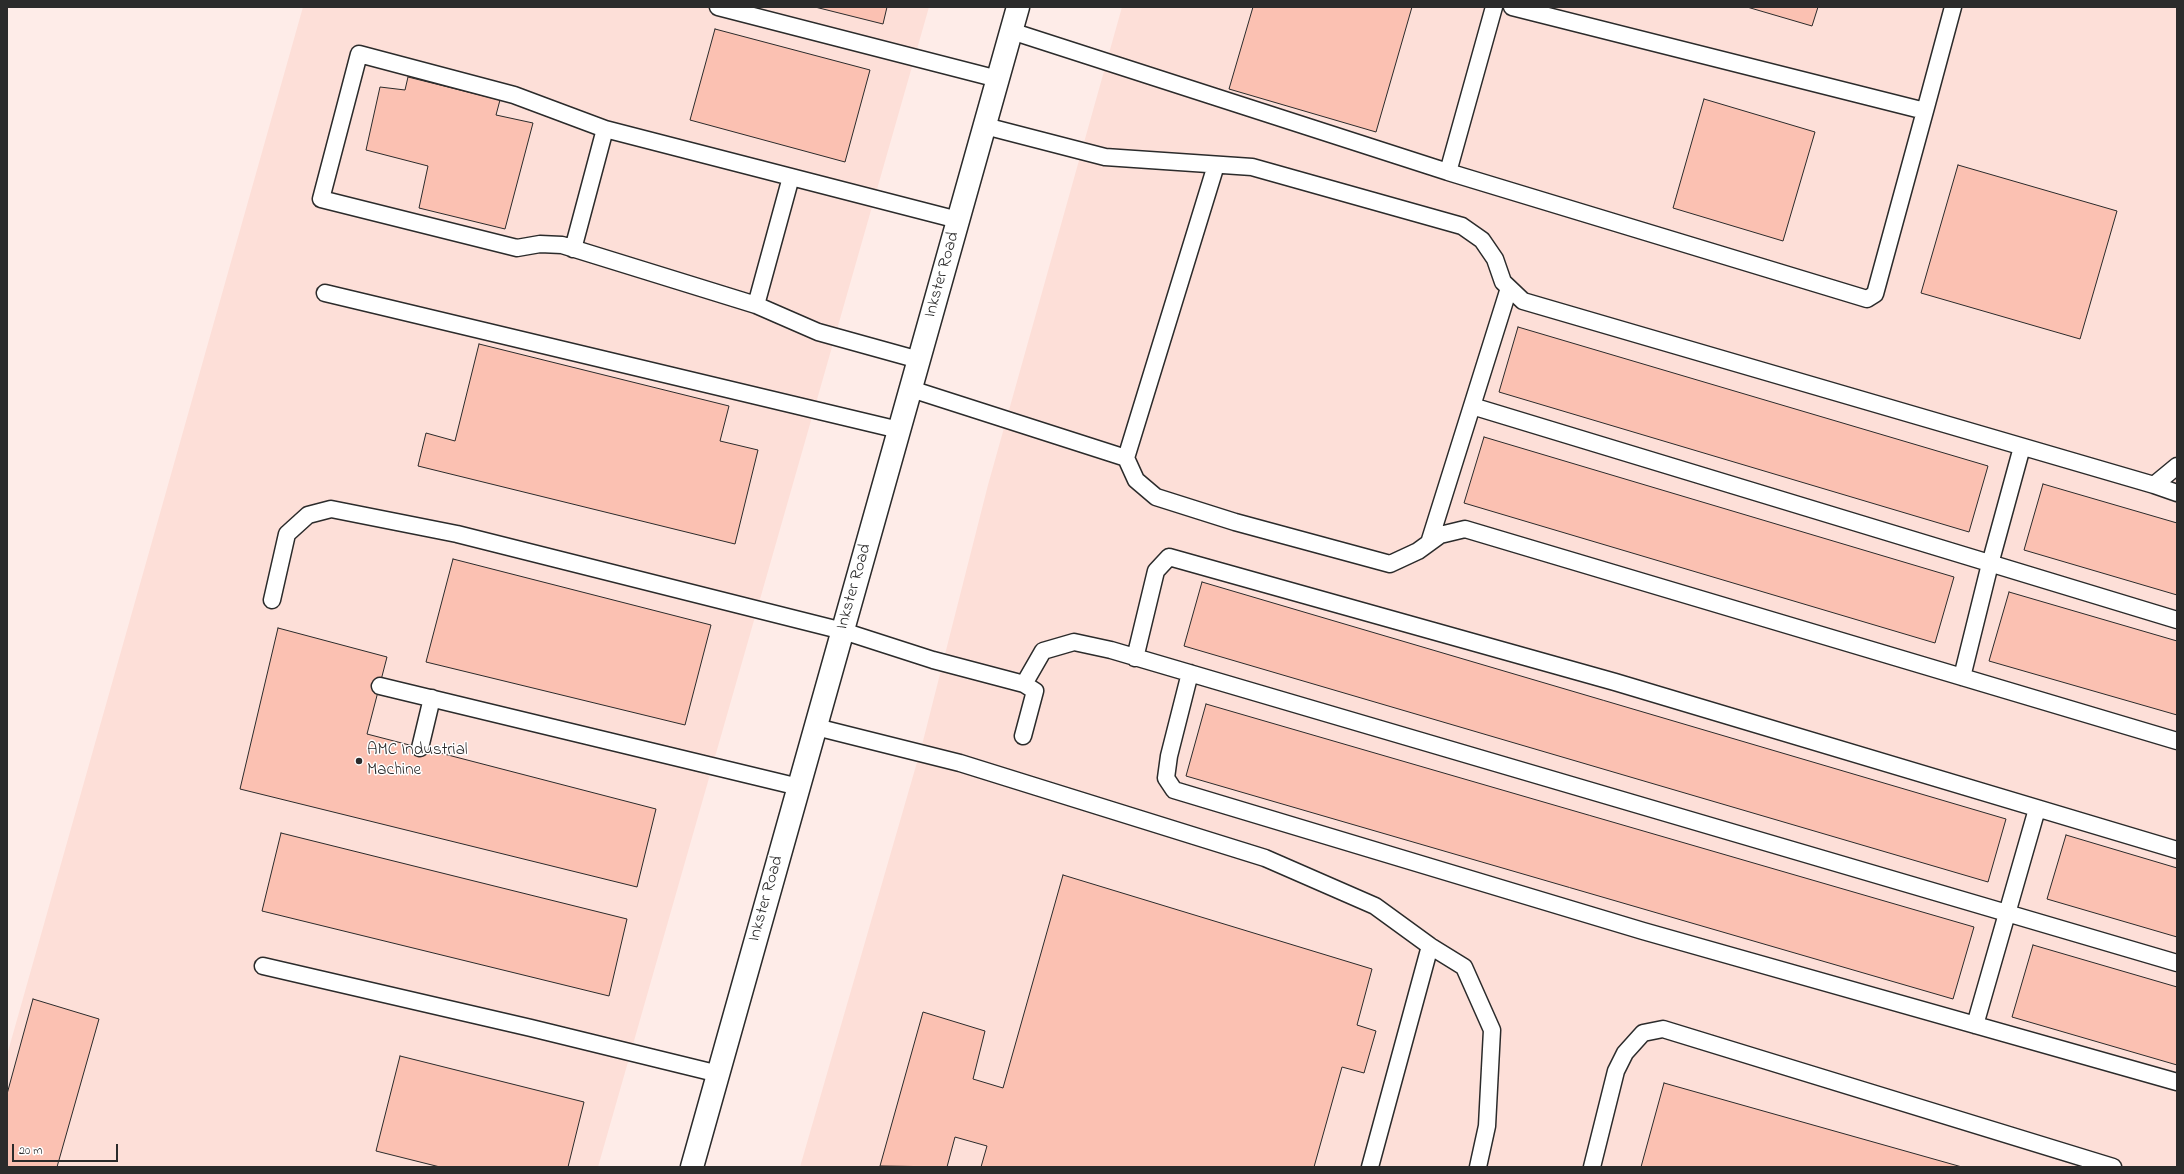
<!DOCTYPE html>
<style>
body{margin:0}
#map{position:relative;width:2184px;height:1174px;overflow:hidden;background:#feece8;font-family:"Indie Flower",sans-serif}
canvas{display:block}
.frame{position:absolute;inset:0;border:8px solid #2b2b2b;pointer-events:none}
.scale{position:absolute;left:12px;top:1144px;width:106px;height:18px;box-sizing:border-box;border:2px solid #2b2b2b;border-top:0;padding-left:5px;font-size:12px;line-height:14px;white-space:nowrap;color:#2b2b2b;-webkit-text-stroke:3px #fff;paint-order:stroke}
</style>
<div id="map">
<canvas width="2184" height="1174"></canvas>
<div class="frame"></div>
<div class="scale">20 m</div>
</div>
<script>
const ctx = document.querySelector('canvas').getContext('2d');
ctx.lineJoin = 'round';
function paint(path, color) { ctx.fillStyle = color; ctx.fill(path, 'evenodd'); }
const poly = rows => new Path2D(rows.map(r => 'M' + r).join(''));
function trace(path, color, width, dash) { ctx.strokeStyle = color; ctx.lineWidth = width; ctx.lineCap = dash ? 'butt' : 'round'; ctx.setLineDash(dash || []); ctx.stroke(path); }
function label(font, color, halo, rows, align = 'center') {
  ctx.font = font + ' "Indie Flower",sans-serif'; ctx.lineWidth = 3; ctx.setLineDash([]); ctx.textBaseline = 'middle'; ctx.strokeStyle = halo; ctx.fillStyle = color; for (const [text, x, y, turn = 0] of rows) {
    ctx.save(); ctx.translate(x, y); ctx.rotate((+turn || 0) * Math.PI / 180); ctx.textAlign = isNaN(turn) ? turn : align; if (halo) ctx.strokeText(text, 0, 0); ctx.fillText(text, 0, 0); ctx.restore();
  }
}
paint(poly([
 [303,7,929,7,598,1167,7,1167,7,1055],
 [1122,7,2177,7,2177,1167,800,1167,922,745,988,485]
]), '#fddfd8');
const building = poly([
 [815,7,887,7,883,24,815,7],
 [1253,7,1412,7,1376,132,1229,89,1253,7],
 [1747,7,1818,7,1812,26,1747,7],
 [715,29,870,70,845,162,690,120,715,29],
 [408,77,500,100,496,115,533,123,505,229,419,208,428,166,366,150,380,87,405,90,408,77],
 [1704,99,1815,132,1783,241,1673,208,1704,99],
 [1958,165,2117,211,2080,339,1921,293,1958,165],
 [1518,327,1988,466,1969,532,1499,392,1518,327],
 [479,344,729,406,720,441,758,450,735,544,418,466,426,433,455,441,479,344],
 [1484,437,1954,577,1935,643,1464,503,1484,437],
 [2043,484,2177,523,2177,595,2024,550,2043,484],
 [453,559,711,625,685,725,426,662,453,559],
 [1202,582,2006,819,1988,882,1184,646,1202,582],
 [2009,592,2177,641,2177,715,1989,661,2009,592],
 [278,628,387,657,367,734,656,809,637,887,240,789,278,628],
 [1206,704,1974,927,1953,999,1186,776,1206,704],
 [281,833,627,919,609,996,262,911,281,833],
 [2066,835,2177,868,2177,937,2047,899,2066,835],
 [1063,875,1372,969,1357,1025,1376,1031,1364,1073,1342,1067,1314,1167,981,1167,987,1146,955,1137,947,1167,880,1166,923,1012,985,1031,973,1079,1003,1088,1063,875],
 [2033,945,2177,987,2177,1065,2012,1017,2033,945],
 [33,999,99,1019,57,1167,7,1167,7,1094,33,999],
 [400,1056,584,1102,568,1167,440,1167,376,1151,400,1056],
 [1664,1083,1962,1167,1641,1167,1664,1083]
]);
paint(building, '#fbc1b2');
trace(building, '#2b2b2b', 1);
const service = poly([
 [718,7,998,79],
 [1011,31,1448,172,1494,7],
 [1925,111,1953,7],
 [985,126,1105,157,1252,167,1462,226,1482,240,1495,259,1503,282,1523,301,2154,485,2177,466],
 [1448,172,1867,299,1875,294,1925,111,1512,7],
 [573,249,605,129],
 [325,293,899,430],
 [756,305,791,177],
 [919,360,818,332,756,305,562,245,540,244,517,248,321,199,359,54,514,95,605,129,958,220],
 [911,389,1126,458,1136,480,1156,497,1235,522,1390,564,1418,551,1440,535,1465,529,2177,741],
 [1472,406,2177,620],
 [1126,458,1216,165],
 [2154,485,2177,493],
 [1429,543,1509,288],
 [272,600,287,534,308,515,331,509,457,534,843,631,933,660,1024,684,1035,691,1023,736],
 [1135,658,1156,571,1169,557,1615,682,2177,850],
 [1190,673,1169,756,1166,778,1174,790,1643,931,2177,1082],
 [1962,677,1990,564,2022,447],
 [1024,684,1043,651,1074,642,1111,650,2177,963],
 [380,686,799,787],
 [816,727,960,763,1265,858,1375,906,1430,946,1464,967,1492,1030,1487,1126,1478,1167],
 [420,748,432,698],
 [263,966,531,1028,719,1074],
 [1975,1025,2037,809],
 [1370,1167,1430,946],
 [1592,1167,1616,1071,1625,1053,1643,1033,1663,1029,2113,1167]
]);
const secondary = poly([
 [692,1167,1018,7]
]);
trace(service, '#2b2b2b', 19);
trace(secondary, '#2b2b2b', 25);
trace(service, '#fff', 16);
trace(secondary, '#fff', 22);
for (const [x, y, r, color] of [
 [359,761,4,"#2b2b2b"]
]) { const dot = new Path2D(); dot.arc(x, y, r, 0, 2 * Math.PI); ctx.fillStyle = color; ctx.fill(dot); trace(dot, '#fff', 1.5); }
label('17px', '#2b2b2b', '#fff', [
 ["Inkster Road",943,275,-74],
 ["Inkster Road",855,587,-74],
 ["Inkster Road",767,899,-74]
]);
label('17px', '#2b2b2b', '#fff', [
 ["AMC Industrial",367,751],
 ["Machine",367,771]
], 'left');
</script>
